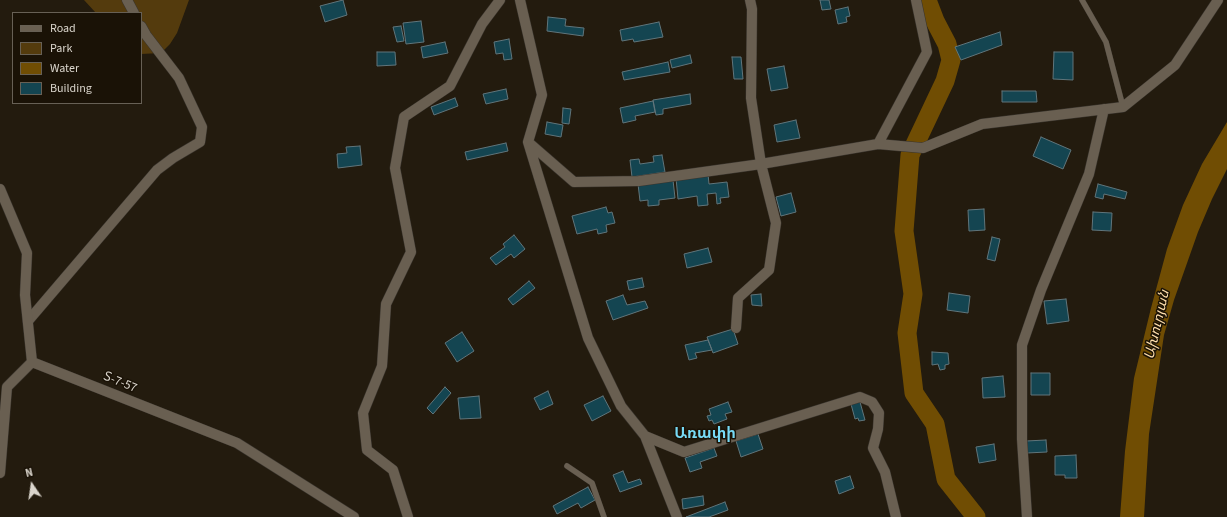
<!DOCTYPE html>
<meta charset="utf-8">
<style>
body{margin:0}
#map{position:relative;width:1227px;height:517px;overflow:hidden;background:#231b0e;font-family:"Source Sans 3",sans-serif}
canvas{display:block}
.legend{position:absolute;left:12px;top:12px;width:130px;height:92px;box-sizing:border-box;background:#1a1206;border:1px solid #676055;margin:0;padding:5px 7px;list-style:none;font-size:12px;color:#dad5cc}
.legend li{display:flex;align-items:center;gap:8px;height:20px}
.legend b{width:20px;border:1px solid #676055}
.north{position:absolute;left:12px;top:465px;width:40px;height:40px;-webkit-text-stroke:3px #1a1206;paint-order:stroke;rotate:347deg;font-size:11px;font-weight:700;line-height:16px;text-align:center;color:#dad5cc}
.north::after{content:'';display:block;margin:auto;width:14px;height:18px;background:#dad5cc;clip-path:polygon(50% 0,100% 100%,50% 72%,0 100%)}
</style>
<div id="map">
<canvas width="1227" height="517"></canvas>
<ul class="legend">
<li><b style="height:5px;background:#695f51"></b>Road</li>
<li><b style="height:11px;background:#543b0d"></b>Park</li>
<li><b style="height:11px;background:#704d03"></b>Water</li>
<li><b style="height:11px;background:#144551"></b>Building</li>
</ul>
<div class="north">N</div>
</div>
<script>
const ctx = document.querySelector('canvas').getContext('2d');
ctx.lineJoin = 'round';
function paint(path, color) { ctx.fillStyle = color; ctx.fill(path, 'evenodd'); }
const poly = rows => new Path2D(rows.map(r => 'M' + r).join(''));
function trace(path, color, width, dash) { ctx.strokeStyle = color; ctx.lineWidth = width; ctx.lineCap = dash ? 'butt' : 'round'; ctx.setLineDash(dash || []); ctx.stroke(path); }
function label(font, color, halo, rows, align = 'center') {
  ctx.font = font + ' "Source Sans 3","Noto Sans Armenian",sans-serif'; ctx.lineWidth = 3; ctx.setLineDash([]); ctx.textBaseline = 'middle'; ctx.strokeStyle = halo; ctx.fillStyle = color; for (const [text, x, y, turn = 0] of rows) {
    ctx.save(); ctx.translate(x, y); ctx.rotate((+turn || 0) * Math.PI / 180); ctx.textAlign = isNaN(turn) ? turn : align; if (halo) ctx.strokeText(text, 0, 0); ctx.fillText(text, 0, 0); ctx.restore();
  }
}
paint(poly([
 [84,0,189,0,177,33,170,44,161,53,141,54,141,13,96,13]
]), '#543b0d');
paint(poly([
 [1227,122,1227,169,1212,199,1198,232,1174,300,1164,335,1149,434,1144,517,1120,517,1125,451,1134,378,1151,308,1167,249,1183,205,1202,164]
]), '#704d03');
trace(poly([
 [927,0,935,21,947,44,951,60,945,81,910,155,904,231,913,294,907,333,914,393,935,424,946,479,976,517]
]), '#704d03', 19);
const building = poly([
 [343,0,347,15,325,22,320,6,343,0],
 [820,0,829,0,831,9,822,10,820,0],
 [848,7,850,16,846,17,847,22,838,24,835,10,848,7],
 [548,17,566,19,565,26,584,28,583,36,547,31,548,17],
 [421,21,424,42,406,44,403,23,421,21],
 [659,22,663,37,634,42,633,39,622,41,620,30,659,22],
 [401,26,404,41,397,42,393,27,401,26],
 [1000,32,1002,45,961,60,955,47,1000,32],
 [509,39,512,59,504,60,503,53,496,54,494,42,509,39],
 [445,42,448,53,423,58,421,47,445,42],
 [377,52,395,52,396,65,377,66,377,52],
 [1054,52,1073,52,1073,80,1053,79,1054,52],
 [690,55,692,63,672,68,670,60,690,55],
 [732,57,741,57,743,79,734,79,732,57],
 [668,62,670,72,624,80,622,72,668,62],
 [784,66,788,88,771,91,767,69,784,66],
 [506,89,508,99,486,104,483,94,506,89],
 [1002,91,1036,91,1037,102,1002,102,1002,91],
 [690,94,691,104,663,109,663,114,656,115,653,100,690,94],
 [455,98,458,106,434,115,431,107,455,98],
 [653,101,655,112,635,116,636,120,623,123,620,108,653,101],
 [563,108,571,109,569,124,562,123,563,108],
 [796,120,800,138,777,142,774,125,796,120],
 [547,122,563,125,561,137,545,134,547,122],
 [1041,137,1071,150,1063,169,1033,156,1041,137],
 [506,143,508,151,467,160,465,152,506,143],
 [360,146,362,165,338,168,337,154,347,153,346,147,360,146],
 [662,155,665,172,632,177,630,160,639,159,640,164,654,162,653,156,662,155],
 [708,174,709,184,727,182,729,197,720,198,721,203,717,204,716,193,707,194,708,205,698,206,697,196,678,199,676,178,708,174],
 [673,180,675,198,659,200,659,205,648,206,648,200,640,201,638,184,673,180],
 [1098,184,1127,192,1125,199,1104,194,1103,199,1095,197,1098,184],
 [791,193,796,212,781,216,776,197,791,193],
 [606,207,608,213,612,212,615,223,606,225,607,232,598,234,597,229,577,234,572,216,606,207],
 [984,209,985,230,969,231,968,210,984,209],
 [1093,212,1112,213,1111,231,1092,230,1093,212],
 [514,235,525,249,514,258,511,254,496,265,490,258,505,247,503,244,514,235],
 [992,237,1000,239,995,261,987,259,992,237],
 [708,248,712,262,687,268,684,254,708,248],
 [642,278,644,287,629,290,627,281,642,278],
 [529,281,535,288,513,305,508,299,529,281],
 [949,293,970,296,968,313,947,310,949,293],
 [761,294,762,306,752,305,751,295,761,294],
 [623,295,627,305,645,301,648,308,613,320,606,301,623,295],
 [1066,299,1069,321,1047,324,1044,301,1066,299],
 [733,329,738,344,713,353,707,337,733,329],
 [462,332,474,351,457,362,445,343,462,332],
 [708,340,712,350,695,353,697,358,689,360,685,345,708,340],
 [932,352,948,353,949,364,945,365,945,369,940,370,938,364,932,365,932,352],
 [1031,373,1050,373,1050,395,1031,395,1031,373],
 [1003,376,1005,397,983,398,982,378,1003,376],
 [445,387,451,393,433,414,427,408,445,387],
 [548,391,553,404,540,410,534,398,548,391],
 [479,396,481,418,460,419,458,398,479,396],
 [603,396,611,411,592,421,584,405,603,396],
 [728,402,732,412,725,414,727,419,714,424,712,420,709,421,707,416,711,415,709,409,728,402],
 [860,402,865,420,859,421,858,418,855,419,851,404,860,402],
 [758,434,763,449,741,457,736,441,758,434],
 [1046,440,1047,452,1027,453,1026,441,1046,440],
 [994,444,996,460,979,463,976,447,994,444],
 [714,448,717,456,700,462,702,468,690,472,685,458,714,448],
 [1076,455,1077,478,1065,478,1065,475,1055,475,1055,456,1076,455],
 [623,471,628,483,640,479,642,484,620,492,613,475,623,471],
 [850,476,854,488,839,494,835,481,850,476],
 [588,487,595,500,581,508,578,503,557,514,553,506,588,487],
 [703,496,704,505,683,509,682,499,703,496],
 [725,502,728,510,709,517,686,517,725,502]
]);
paint(building, '#144551');
trace(building, '#60757b', 1);
const lane = poly([
 [1082,0,1106,42,1123,107],
 [567,466,592,483,604,517]
]);
const street = poly([
 [127,0,134,13],
 [520,0,542,95,528,142,588,338,621,406,645,436,677,517],
 [528,142,574,182,639,181,761,164,878,144,923,148,982,124,1123,107,1175,65,1218,0],
 [878,144,927,52,916,0],
 [28,321,157,170,173,158,200,142,202,127,179,78,146,35,141,26],
 [736,328,738,298,769,270,776,223,761,164,751,98,752,9,750,0],
 [645,436,684,452,860,397,872,402,879,413,878,429,873,448,885,472,896,517],
 [408,517,393,470,367,450,363,413,382,366,386,304,411,252,395,168,404,117,450,86,482,24,500,0],
 [1027,517,1022,439,1022,345,1041,290,1089,174,1104,109]
]);
const secondary = poly([
 [0,189,27,253,25,295,32,362],
 [32,362,237,443,354,517],
 [0,473,7,387,32,362]
]);
trace(lane, '#39342d', 6);
trace(street, '#39342d', 11);
trace(secondary, '#39342d', 11);
trace(lane, '#695f51', 5.5);
trace(street, '#695f51', 10);
trace(secondary, '#695f51', 10);
label('13px', '#dad5cc', '#1a1206', [
 ["Տ-7-57",120,383,22]
]);
label('italic 14px', '#fedeac', '#1a1206', [
 ["Ախուրյան",1158,325,-77]
]);
label('bold 15px', '#77daf5', '#1a1206', [
 ["Առափի",705,435]
]);
</script>
